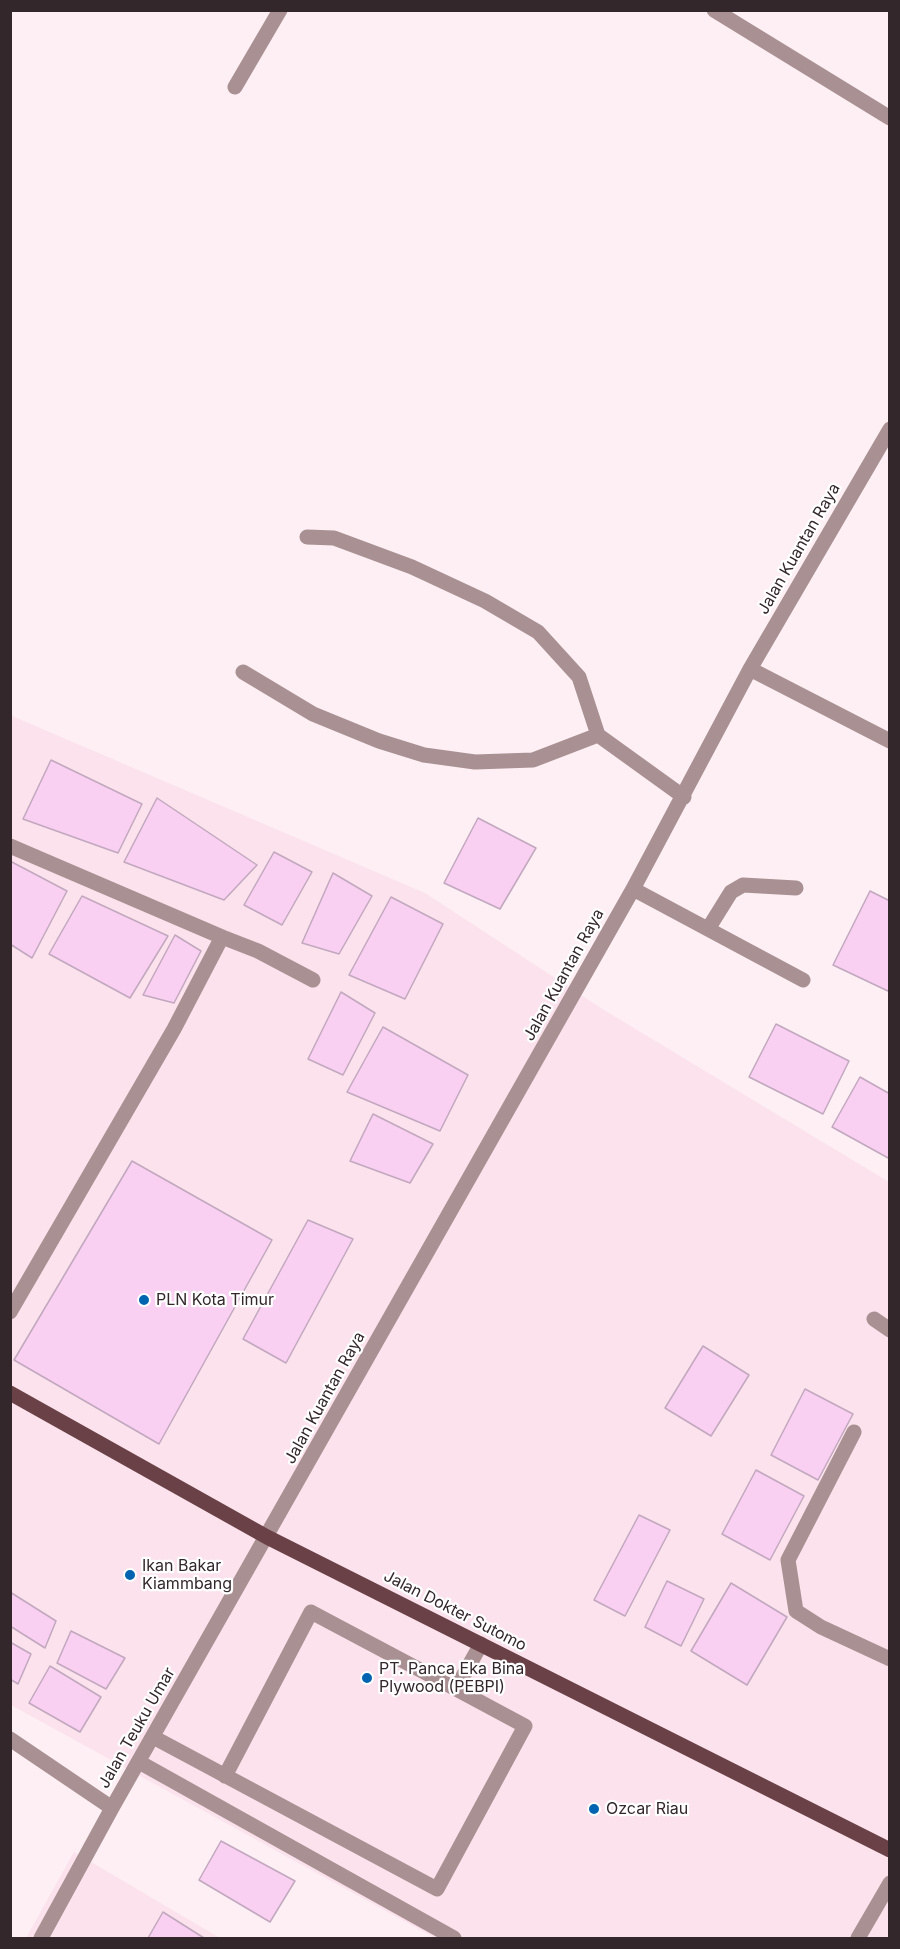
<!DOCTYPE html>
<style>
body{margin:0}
#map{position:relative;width:900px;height:1949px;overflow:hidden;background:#fdeff4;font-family:Inter,sans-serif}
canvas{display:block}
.frame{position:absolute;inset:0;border:12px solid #33272c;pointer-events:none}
</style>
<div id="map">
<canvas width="900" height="1949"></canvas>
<div class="frame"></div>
</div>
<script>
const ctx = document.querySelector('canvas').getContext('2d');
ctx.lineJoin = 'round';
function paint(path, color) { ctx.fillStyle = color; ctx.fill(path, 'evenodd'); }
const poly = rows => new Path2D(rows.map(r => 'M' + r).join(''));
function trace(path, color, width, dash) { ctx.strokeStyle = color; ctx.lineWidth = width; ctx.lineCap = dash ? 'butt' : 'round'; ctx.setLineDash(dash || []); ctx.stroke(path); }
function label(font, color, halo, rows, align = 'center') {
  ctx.font = font + ' Inter,sans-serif'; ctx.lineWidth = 4.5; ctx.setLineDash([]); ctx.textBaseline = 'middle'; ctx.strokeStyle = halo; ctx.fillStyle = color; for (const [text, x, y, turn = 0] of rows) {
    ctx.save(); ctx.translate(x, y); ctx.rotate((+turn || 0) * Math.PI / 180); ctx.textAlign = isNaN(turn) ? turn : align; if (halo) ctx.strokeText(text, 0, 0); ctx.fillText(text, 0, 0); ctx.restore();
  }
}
paint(poly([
 [10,715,425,893,604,1010,889,1182,889,1938,435,1938,11,1705],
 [74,1852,220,1938,26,1938]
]), '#fbe2ec');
const building = poly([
 [51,760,142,804,118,853,23,819,51,760],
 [157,798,257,865,224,900,124,862,157,798],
 [478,818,536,848,500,909,444,883,478,818],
 [274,852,312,872,282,925,244,905,274,852],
 [10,861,67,891,32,958,10,944,10,861],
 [333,873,372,896,339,954,302,943,333,873],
 [870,891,890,901,890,992,833,965,870,891],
 [82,896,168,936,130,998,49,954,82,896],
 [391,897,443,924,405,999,349,975,391,897],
 [175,935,201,951,174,1003,143,995,175,935],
 [341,992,375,1013,343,1075,308,1059,341,992],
 [776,1024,849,1061,823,1114,749,1077,776,1024],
 [383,1027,468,1075,440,1131,347,1092,383,1027],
 [860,1077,890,1094,890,1159,832,1127,860,1077],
 [373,1114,433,1144,410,1183,350,1161,373,1114],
 [132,1161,272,1240,159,1444,14,1360,132,1161],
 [308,1220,353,1239,286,1363,243,1339,308,1220],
 [703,1346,749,1375,711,1436,665,1408,703,1346],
 [805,1389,853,1414,818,1480,771,1455,805,1389],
 [756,1470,804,1496,770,1560,722,1534,756,1470],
 [639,1515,670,1530,625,1616,594,1600,639,1515],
 [667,1581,704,1599,681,1646,645,1627,667,1581],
 [731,1583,787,1617,747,1685,691,1651,731,1583],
 [10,1592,56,1621,45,1648,10,1626,10,1592],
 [71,1631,125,1658,106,1689,57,1663,71,1631],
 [10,1642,31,1654,18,1684,10,1679,10,1642],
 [50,1666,101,1697,80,1732,29,1703,50,1666],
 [221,1841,295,1881,270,1922,199,1880,221,1841],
 [163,1912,204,1938,148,1938,163,1912]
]);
paint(building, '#f9cff2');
trace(building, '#c2a8be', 1.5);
trace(poly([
 [714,10,890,118],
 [235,87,280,10],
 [307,537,334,538,412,567,485,601,538,632,579,677,598,735,684,797],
 [750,669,890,741],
 [243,672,313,714,379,741,424,755,475,762,533,760,598,735],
 [10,846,222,937,174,1029,10,1312],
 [633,889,803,980],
 [708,929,731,892,743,885,796,888],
 [222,937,258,951,313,980],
 [874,1319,890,1330],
 [854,1432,788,1560,796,1611,821,1627,890,1659],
 [153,1737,437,1889,525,1726,456,1689,481,1644],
 [10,1739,112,1808],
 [139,1762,454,1938],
 [225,1776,311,1612,456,1689],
 [41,1938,112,1808,633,889,750,669,890,429],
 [858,1938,890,1883]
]), '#a99093', 15);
trace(poly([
 [10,1393,267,1537,890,1850]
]), '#694146', 15);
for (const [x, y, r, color] of [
 [144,1300,6,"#0164b0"],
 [130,1575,6,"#0164b0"],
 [367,1678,6,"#0164b0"],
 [594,1809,6,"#0164b0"]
]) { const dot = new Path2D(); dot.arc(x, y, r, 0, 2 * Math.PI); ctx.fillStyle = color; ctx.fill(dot); trace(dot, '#fff', 2); }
label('16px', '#33272c', '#fff', [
 ["Jalan Kuantan Raya",799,549,-60],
 ["Jalan Kuantan Raya",564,975,-61],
 ["Jalan Kuantan Raya",325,1398,-61],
 ["Jalan Dokter Sutomo",455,1611,27],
 ["Jalan Teuku Umar",137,1728,-60]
]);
label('16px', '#33272c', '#fff', [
 ["PLN Kota Timur",156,1300],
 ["Ikan Bakar",142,1566],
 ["Kiammbang",142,1584],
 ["PT. Panca Eka Bina",379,1669],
 ["Plywood (PEBPI)",379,1687],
 ["Ozcar Riau",606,1809]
], 'left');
</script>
